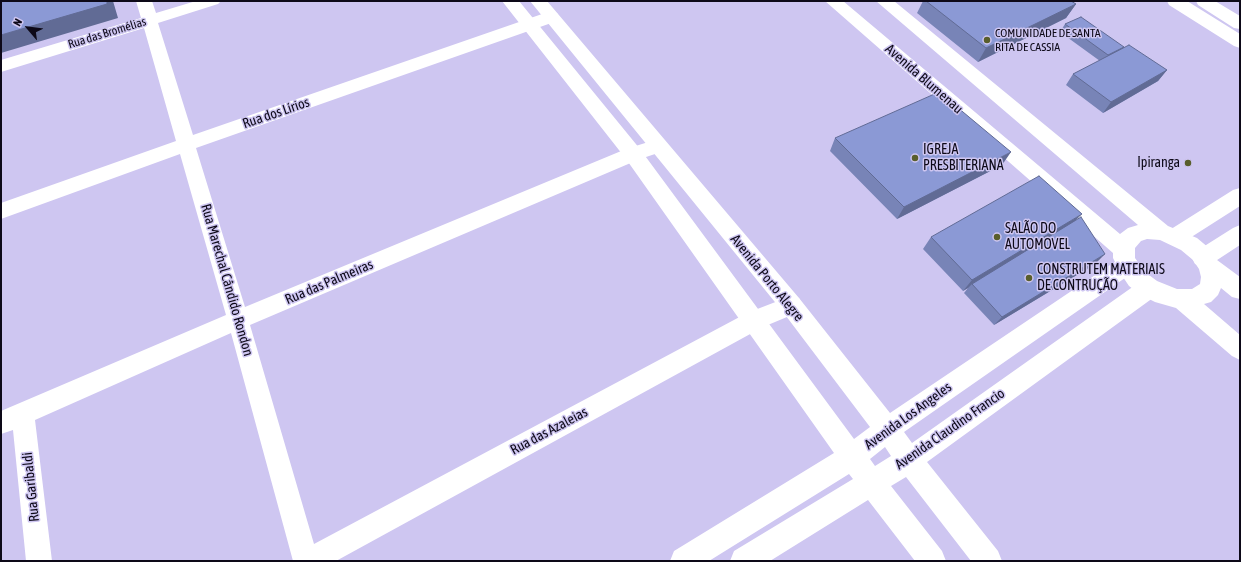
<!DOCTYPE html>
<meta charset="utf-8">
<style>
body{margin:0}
#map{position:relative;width:1241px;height:562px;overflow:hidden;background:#cec6f1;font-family:"Asap Condensed",sans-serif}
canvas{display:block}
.frame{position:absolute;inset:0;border:2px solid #0d0918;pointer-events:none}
.north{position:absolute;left:8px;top:8px;width:40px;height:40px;-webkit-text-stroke:3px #cec6f1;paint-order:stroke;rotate:298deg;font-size:11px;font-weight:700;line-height:16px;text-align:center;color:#0d0918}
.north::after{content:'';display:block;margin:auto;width:14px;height:18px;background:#0d0918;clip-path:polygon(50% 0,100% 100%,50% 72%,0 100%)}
</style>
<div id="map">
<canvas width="1241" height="562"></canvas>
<div class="frame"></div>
<div class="north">N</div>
</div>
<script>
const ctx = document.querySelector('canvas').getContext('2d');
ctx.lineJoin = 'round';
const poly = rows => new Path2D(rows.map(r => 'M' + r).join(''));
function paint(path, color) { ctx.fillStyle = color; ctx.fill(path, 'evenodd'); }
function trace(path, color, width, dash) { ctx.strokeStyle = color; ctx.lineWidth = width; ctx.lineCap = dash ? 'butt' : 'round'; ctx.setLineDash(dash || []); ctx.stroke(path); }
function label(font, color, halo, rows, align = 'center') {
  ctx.font = font + ' "Asap Condensed",sans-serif'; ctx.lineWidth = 3; ctx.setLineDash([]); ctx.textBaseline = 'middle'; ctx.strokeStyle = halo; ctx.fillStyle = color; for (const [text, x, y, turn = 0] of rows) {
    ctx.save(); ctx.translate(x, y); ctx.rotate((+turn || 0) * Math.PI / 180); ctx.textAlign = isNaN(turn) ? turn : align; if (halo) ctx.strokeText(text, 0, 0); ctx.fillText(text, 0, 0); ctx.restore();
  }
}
paint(poly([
 [136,1,152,1,156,13,196,1,221,1,218,4,158,23,193,135,545,13,551,12,557,13,559,17,557,21,196,148,245,307,626,149,658,139,664,141,667,146,664,151,640,159,250,325,314,544,747,313,791,296,799,298,802,305,799,312,763,327,336,561,293,561,231,333,35,420,52,561,26,561,13,430,1,434,1,411,226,315,180,154,1,219,1,203,176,141,144,28,1,72,1,60,141,18,136,1]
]), '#fff');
paint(poly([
 [502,1,519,1,640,149,854,439,870,427,783,312,530,1,547,1,799,298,890,413,1119,259,1127,256,1135,259,1138,265,1135,271,904,432,912,443,1141,281,1149,279,1157,281,1160,288,1157,295,927,462,998,551,1002,561,971,561,906,477,891,486,942,551,946,561,915,561,868,500,770,561,730,561,734,551,853,479,849,474,709,561,670,561,674,551,834,453,626,159,502,1],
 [885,447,891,456,875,466,870,459,885,447],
 [1167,1,1187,1,1240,34,1240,48,1234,46,1169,5,1167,1],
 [1196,1,1215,1,1240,16,1240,29,1234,28,1198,5,1196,1],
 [1240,188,1240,206,1182,243,1175,246,1168,243,1164,237,1168,231,1233,190,1240,188],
 [1240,225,1240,245,1211,264,1203,267,1195,264,1192,258,1195,252,1233,228,1240,225]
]), '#fff');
paint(poly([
 [825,1,843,1,1120,234,1128,228,1138,225,876,1,894,1,1168,226,1197,238,1209,248,1217,260,1240,277,1240,299,1232,297,1221,288,1218,295,1211,302,1204,304,1240,335,1240,360,1232,356,1176,308,1155,302,1141,295,1129,286,1121,274,1113,258,1113,253,825,1],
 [1147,239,1160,240,1181,250,1193,260,1199,269,1201,277,1200,284,1192,289,1177,289,1157,281,1145,272,1135,258,1135,248,1141,241,1147,239]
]), '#fff');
paint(poly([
 [923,1,1071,1,1076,4,1066,18,978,62,917,13],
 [1065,24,1124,47,1167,70,1158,81,1103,113,1066,85,1073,74,1100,61,1060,32],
 [835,138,1002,165,897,219,830,151],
 [1075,221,1095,264,994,325,964,293,968,288,963,291,923,249,931,237]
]), '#7884b7');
paint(poly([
 [107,1,113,1,118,18,1,53,1,35],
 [1076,4,1066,18,978,62,986,48],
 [1167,70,1158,81,1103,113,1111,102],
 [1011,152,1002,165,897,219,904,207],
 [1082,214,1070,226,972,284,968,288,963,291,972,280],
 [1105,254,1095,264,994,325,1002,317]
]), '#616b95');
const building = poly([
 [1,1,107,1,107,4,1,35,1,1],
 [926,1,1071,1,1076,4,986,48,926,1],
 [1081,17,1124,47,1108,55,1065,24,1081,17],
 [1129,45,1167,70,1111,102,1073,74,1129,45],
 [939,92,1011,152,904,207,835,138,939,92],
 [1039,176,1082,214,972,280,931,237,1039,176],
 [1081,217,1105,254,1002,317,972,284,1081,217]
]);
paint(building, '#8b99d5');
trace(building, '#616b95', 1);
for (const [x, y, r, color] of [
 [987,40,4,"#595e2c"],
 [915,158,4,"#595e2c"],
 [1188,163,4,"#595e2c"],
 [997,237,4,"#595e2c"],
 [1029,278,4,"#595e2c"]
]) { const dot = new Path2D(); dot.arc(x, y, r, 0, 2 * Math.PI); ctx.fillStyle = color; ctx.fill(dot); trace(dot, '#cec6f1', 1.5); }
label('12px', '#0d0918', '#cec6f1', [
 ["Rua das Bromélias",107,33,-17]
]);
label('12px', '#0d0918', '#cec6f1', [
 ["COMUNIDADE DE SANTA",995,33],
 ["RITA DE CASSIA",995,47]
], 'left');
label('14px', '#0d0918', '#cec6f1', [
 ["Avenida Blumenau",924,79,41],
 ["Rua dos Lírios",276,113,-19],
 ["Avenida Porto Alegre",767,278,51],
 ["Rua Marechal Cândido Rondon",227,280,74],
 ["Rua das Palmeiras",329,282,-23],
 ["Avenida Los Angeles",908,416,-36],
 ["Avenida Claudino Francio",950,429,-35],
 ["Rua das Azaleias",549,431,-28],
 ["Rua Garibaldi",31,487,-96]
]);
label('14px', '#0d0918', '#cec6f1', [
 ["IGREJA",923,150],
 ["PRESBITERIANA",923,166],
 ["Ipiranga",1180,163,"right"],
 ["SALÃO DO",1005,229],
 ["AUTOMOVEL",1005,245],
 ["CONSTRUTEM MATERIAIS",1037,270],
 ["DE CONTRUÇÃO",1037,286]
], 'left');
</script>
